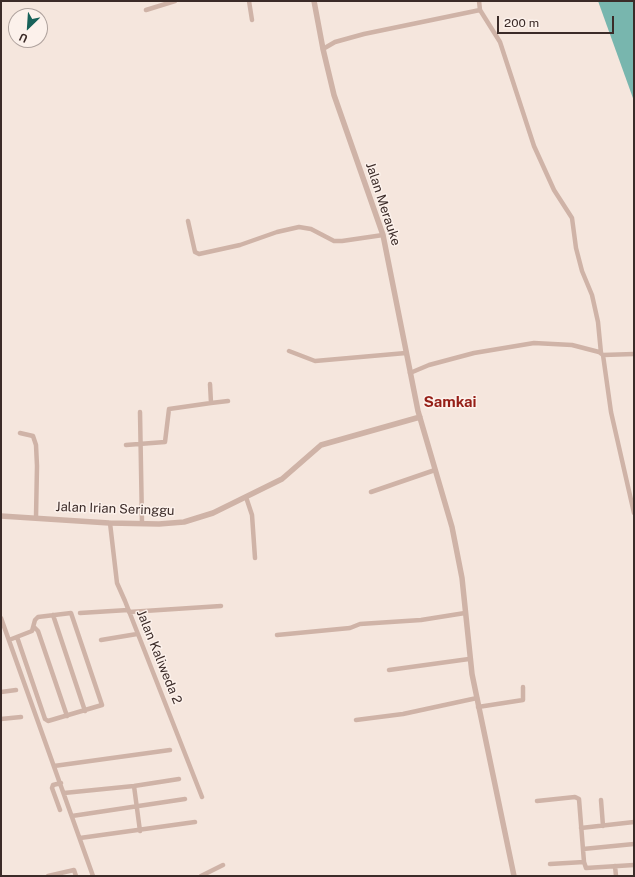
<!DOCTYPE html>
<style>
body{margin:0}
#map{position:relative;width:635px;height:877px;overflow:hidden;background:#f5e6dd;font-family:"Public Sans",sans-serif}
canvas{display:block}
.frame{position:absolute;inset:0;border:2px solid #3b2b28;pointer-events:none}
.north{position:absolute;left:8px;top:8px;width:40px;height:40px;box-sizing:border-box;background:#fcf1eb;border:1px solid #afa29d;border-radius:50%;rotate:205deg;font-size:11px;font-weight:700;line-height:16px;text-align:center;color:#3b2b28}
.north::after{content:'';display:block;margin:auto;width:14px;height:18px;background:#18625a;clip-path:polygon(50% 0,100% 100%,50% 72%,0 100%)}
.scale{position:absolute;left:497px;top:16px;width:117px;height:18px;box-sizing:border-box;border:2px solid #3b2b28;border-top:0;padding-left:5px;font-size:12px;line-height:14px;white-space:nowrap;color:#3b2b28;-webkit-text-stroke:3px #fcf1eb;paint-order:stroke}
</style>
<div id="map">
<canvas width="635" height="877"></canvas>
<div class="frame"></div>
<div class="north">U</div>
<div class="scale">200 m</div>
</div>
<script>
const ctx = document.querySelector('canvas').getContext('2d');
ctx.lineJoin = 'round';
function paint(path, color) { ctx.fillStyle = color; ctx.fill(path, 'evenodd'); }
const poly = rows => new Path2D(rows.map(r => 'M' + r).join(''));
function trace(path, color, width, dash) { ctx.strokeStyle = color; ctx.lineWidth = width; ctx.lineCap = dash ? 'butt' : 'round'; ctx.setLineDash(dash || []); ctx.stroke(path); }
function label(font, color, halo, rows, align = 'center') {
  ctx.font = font + ' "Public Sans",sans-serif'; ctx.lineWidth = 3; ctx.setLineDash([]); ctx.textBaseline = 'middle'; ctx.strokeStyle = halo; ctx.fillStyle = color; for (const [text, x, y, turn = 0] of rows) {
    ctx.save(); ctx.translate(x, y); ctx.rotate((+turn || 0) * Math.PI / 180); ctx.textAlign = isNaN(turn) ? turn : align; if (halo) ctx.strokeText(text, 0, 0); ctx.fillText(text, 0, 0); ctx.restore();
  }
}
paint(poly([
 [598,1,634,1,634,101]
]), '#78b6ae');
trace(poly([
 [249,1,252,20],
 [479,1,480,10],
 [146,10,175,1],
 [323,49,335,42,364,34,480,10,500,42,534,146,554,190,572,218,576,248,582,271,592,295,598,322,601,353],
 [188,221,195,252,199,254,240,245,277,232,299,227,311,229,334,241,342,241,383,235],
 [289,351,315,361,406,353],
 [603,355,611,412,634,513],
 [410,373,429,365,474,353,534,343,572,345,599,352,603,355,634,354],
 [211,403,228,401],
 [140,412,142,523],
 [20,433,33,436,36,445,37,466,36,517],
 [126,445,165,442,169,409,211,403,210,384],
 [371,492,435,470],
 [246,497,252,515,255,558],
 [110,523,117,583,125,601,202,797],
 [129,612,221,606],
 [80,613,128,610],
 [53,615,85,711],
 [1,618,93,876],
 [34,627,38,631,67,716],
 [277,635,350,628,360,624,421,620,465,613],
 [9,640,32,631,35,620,38,617,71,613,102,705,48,721,45,719,17,637],
 [101,640,137,634],
 [389,670,469,659],
 [1,692,16,690],
 [478,707,523,700,523,687],
 [1,719,21,717],
 [356,720,403,714,477,698],
 [54,766,170,750],
 [134,786,140,831],
 [64,793,134,786,179,779],
 [601,800,603,826],
 [537,801,575,797,579,799,584,862,586,868,634,865],
 [60,810,52,788,53,785,61,783],
 [72,816,185,799],
 [581,828,634,822],
 [80,838,195,822],
 [583,849,634,844],
 [550,864,584,862],
 [615,866,616,876],
 [48,876,74,870,76,876],
 [201,876,223,865]
]), '#cfb3a7', 4.5);
trace(poly([
 [314,1,323,49,334,95,383,235,418,411,452,527,462,578,472,674,514,876],
 [1,516,109,523,159,524,184,522,213,513,282,479,321,445,420,417]
]), '#cfb3a7', 5.5);
label('13px', '#3b2b28', '#fcf1eb', [
 ["Jalan Merauke",383,204,72],
 ["Jalan Irian Seringgu",115,509,2],
 ["Jalan Kaliweda 2",159,657,68]
]);
label('bold 15px', '#951f17', '#fcf1eb', [
 ["Samkai",450,402]
]);
</script>
